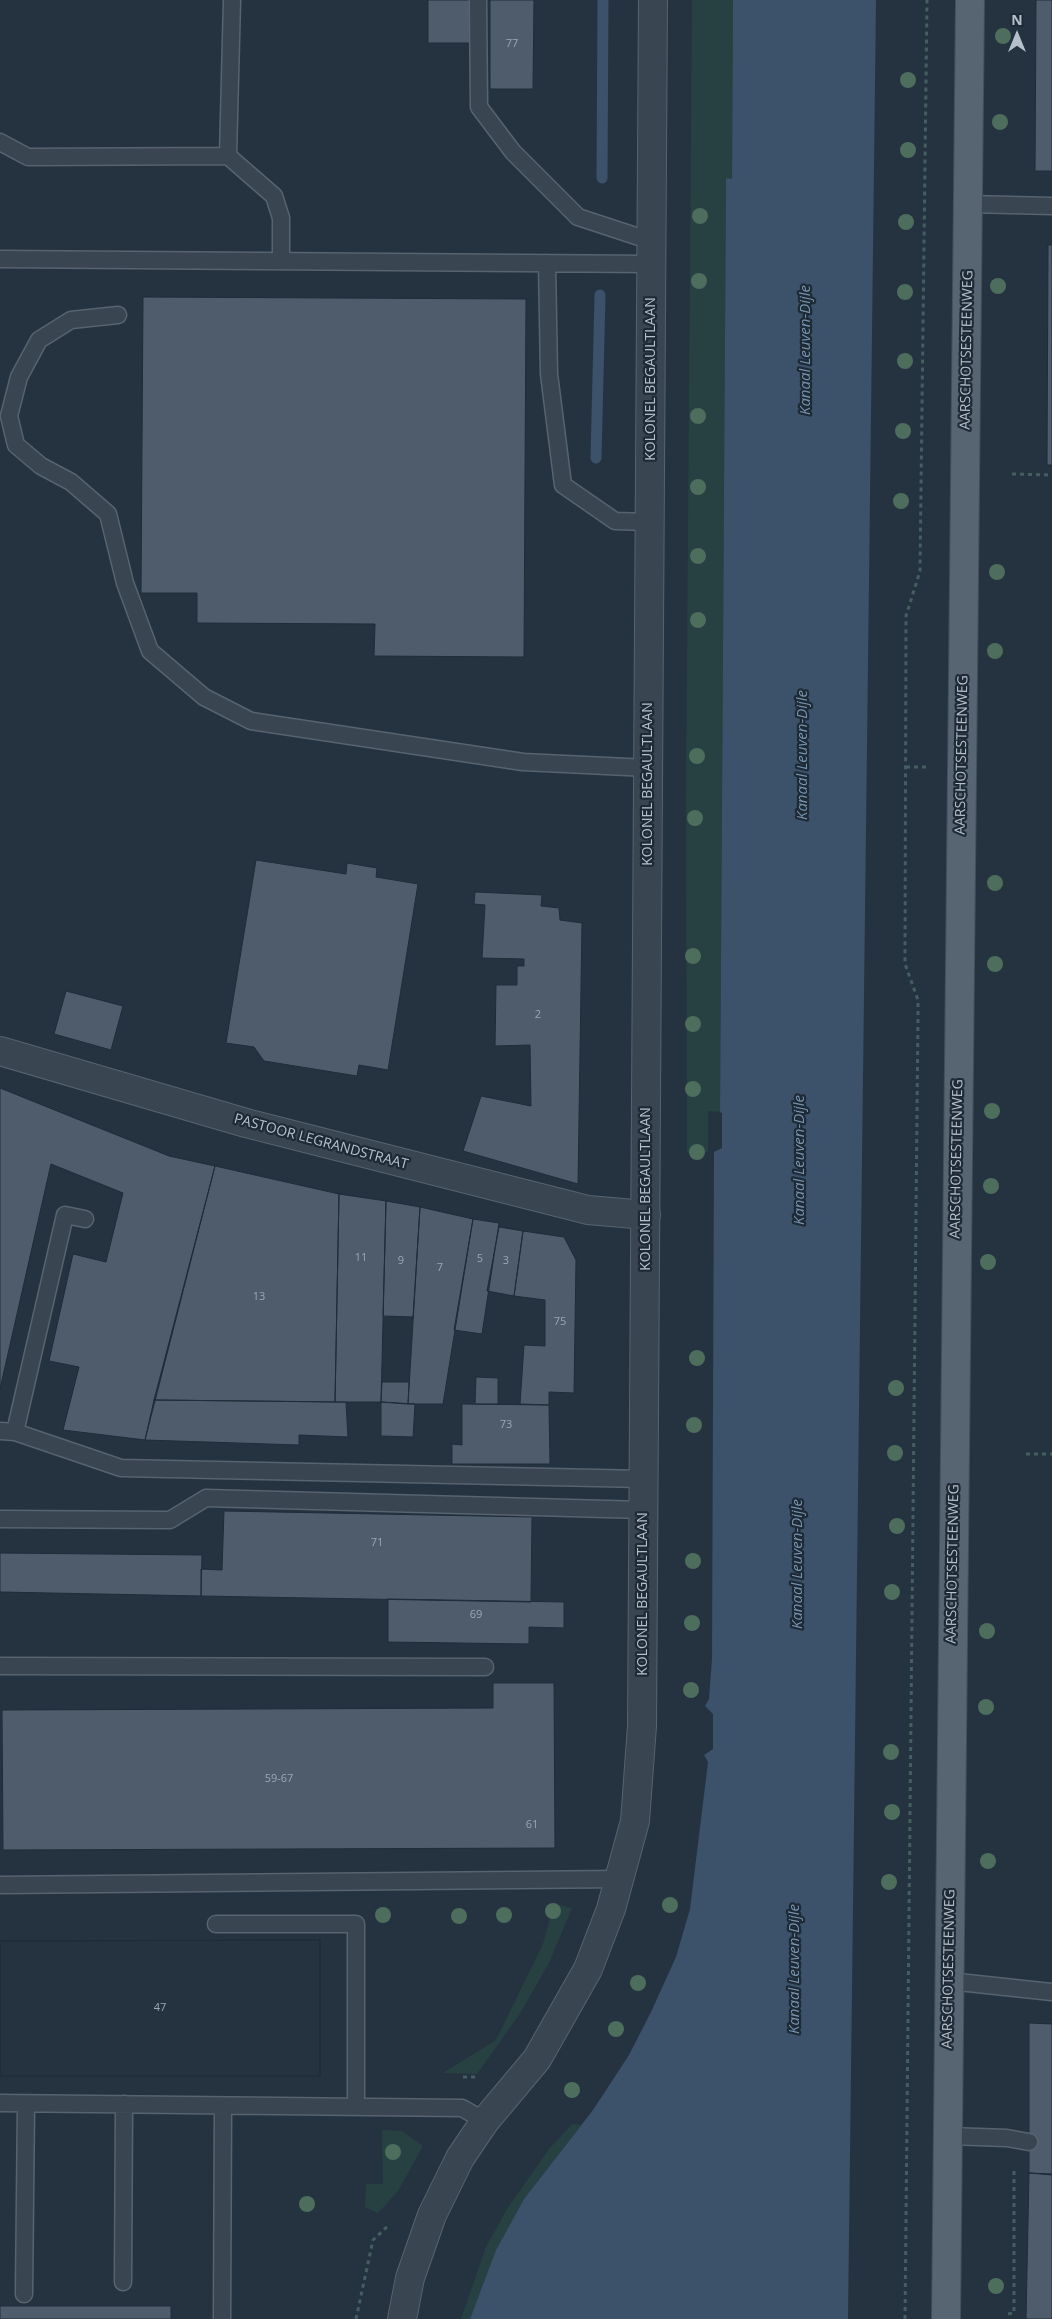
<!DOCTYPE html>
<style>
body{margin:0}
#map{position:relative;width:1052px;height:2319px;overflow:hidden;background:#253341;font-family:"Open Sans",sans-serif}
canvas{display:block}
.north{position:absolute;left:992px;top:10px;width:50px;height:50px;-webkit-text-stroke:4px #1e2a36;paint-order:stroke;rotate:0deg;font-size:14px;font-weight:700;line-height:20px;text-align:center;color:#b6c0cb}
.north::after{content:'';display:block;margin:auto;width:18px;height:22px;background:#b6c0cb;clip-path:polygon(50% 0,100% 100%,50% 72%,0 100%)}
</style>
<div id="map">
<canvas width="1052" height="2319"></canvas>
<div class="north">N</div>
</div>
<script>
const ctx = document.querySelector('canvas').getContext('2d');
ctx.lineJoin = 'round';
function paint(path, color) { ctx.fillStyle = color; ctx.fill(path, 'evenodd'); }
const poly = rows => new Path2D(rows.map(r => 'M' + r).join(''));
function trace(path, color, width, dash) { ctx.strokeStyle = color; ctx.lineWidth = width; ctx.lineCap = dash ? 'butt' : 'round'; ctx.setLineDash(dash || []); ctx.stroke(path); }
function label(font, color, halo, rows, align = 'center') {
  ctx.font = font + ' "Open Sans",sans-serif'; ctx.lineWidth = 4.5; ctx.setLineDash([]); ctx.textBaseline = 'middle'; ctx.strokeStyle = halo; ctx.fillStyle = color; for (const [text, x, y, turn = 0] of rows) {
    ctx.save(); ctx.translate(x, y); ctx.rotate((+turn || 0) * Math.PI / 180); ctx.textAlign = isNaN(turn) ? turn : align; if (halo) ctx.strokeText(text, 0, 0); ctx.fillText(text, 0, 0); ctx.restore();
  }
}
paint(poly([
 [692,0,733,0,732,180,726,178,720,1112,708,1111,708,1152,687,1153,686,798],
 [554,1904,572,1908,549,1963,519,2015,477,2074,443,2073,496,2040,543,1944],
 [572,2124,581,2125,524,2199,496,2250,470,2319,461,2319,486,2247,507,2209,549,2149],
 [382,2130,402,2131,423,2146,398,2191,378,2213,365,2207,366,2184,383,2184]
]), '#274142');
paint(poly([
 [733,0,876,0,848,2319,470,2319,496,2250,524,2199,593,2110,629,2055,651,2012,676,1957,690,1909,708,1762,704,1755,713,1749,713,1714,705,1706,709,1699,712,1659,714,1152,722,1148,722,1113,720,1112,726,178,732,179]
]), '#3b526a');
trace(poly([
 [602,178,603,0],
 [596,458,600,295]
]), '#3b526a', 11);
const building = poly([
 [428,0,474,0,473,43,428,43,428,0],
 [490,0,534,0,533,89,490,89,490,0],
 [1036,0,1052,0,1052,171,1035,171,1036,0],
 [1048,245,1052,245,1052,465,1047,465,1048,245],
 [143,297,526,299,524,657,374,656,375,624,197,623,197,593,141,593,143,297],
 [256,860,346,874,347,863,377,868,376,877,418,884,388,1070,359,1065,357,1076,264,1061,254,1047,226,1043,256,860],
 [475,892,542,895,541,906,559,908,560,920,582,923,578,1184,463,1151,481,1096,531,1106,530,1045,495,1046,496,985,517,985,517,966,524,966,524,959,482,958,485,905,474,904,475,892],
 [66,991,123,1006,111,1050,54,1034,66,991],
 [0,1088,169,1156,215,1166,145,1440,63,1430,79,1367,49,1361,73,1254,106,1262,123,1193,51,1164,0,1389,0,1088],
 [215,1166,339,1194,335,1402,154,1400,215,1166],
 [339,1194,386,1201,381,1402,335,1402,339,1194],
 [386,1201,420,1207,413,1317,383,1316,386,1201],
 [420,1207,473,1219,443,1404,408,1404,420,1207],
 [473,1219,499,1223,482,1334,454,1330,473,1219],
 [499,1227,523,1231,514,1296,487,1291,499,1227],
 [523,1231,564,1237,576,1260,574,1393,549,1392,549,1405,520,1404,524,1345,545,1346,545,1300,514,1296,523,1231],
 [476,1377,498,1378,498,1404,475,1404,476,1377],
 [382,1382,409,1382,408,1404,381,1402,382,1382],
 [154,1400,346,1402,348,1437,299,1435,299,1445,145,1440,154,1400],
 [381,1402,415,1404,413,1437,381,1436,381,1402],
 [462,1404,549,1405,550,1464,452,1464,452,1444,462,1445,462,1404],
 [224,1511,532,1517,531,1602,201,1596,201,1569,222,1570,224,1511],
 [0,1553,202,1555,201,1596,0,1592,0,1553],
 [388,1599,564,1602,564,1628,529,1627,529,1644,388,1642,388,1599],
 [493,1683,554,1683,555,1848,3,1850,2,1710,493,1708,493,1683],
 [320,1940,320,2076,0,2076,0,1941,320,1940],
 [320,1940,320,2076,0,2076,0,1941,320,1940],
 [1029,2023,1052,2024,1052,2174,1029,2173,1029,2023],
 [1029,2173,1052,2175,1052,2319,1026,2319,1029,2173],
 [0,2306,171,2306,171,2319,0,2319,0,2306]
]);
paint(building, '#4e5c6c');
trace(building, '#202c38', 1);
const service = poly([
 [232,0,228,156,274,196,281,218,281,260],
 [478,0,479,107,513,152,578,217,651,241],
 [0,142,28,157,228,156],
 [968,204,1052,206],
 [0,259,651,264],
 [547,263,549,374,563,485,615,521,650,522],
 [118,315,71,320,39,340,19,377,9,416,16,445,41,466,71,482,108,514,125,583,150,651,204,697,251,721,523,762,648,768],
 [0,1431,15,1432,121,1468,644,1479],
 [15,1432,65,1215,85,1219],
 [0,1519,170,1520,206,1498,643,1510],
 [0,1666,485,1667],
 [0,1885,620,1879],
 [216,1924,356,1924,356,2107],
 [949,1981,1052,1992],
 [0,2103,462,2108,485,2121],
 [948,2136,1007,2138,1029,2142],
 [123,2282,124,2104],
 [24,2294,26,2104],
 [222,2319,223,2106]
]);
const minor = poly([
 [0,1051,246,1123,588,1210,646,1215]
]);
const tertiary = poly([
 [402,2319,410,2278,432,2215,460,2158,485,2121,537,2059,588,1969,611,1909,635,1821,642,1726,653,0]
]);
const primary = poly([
 [946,2319,970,0]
]);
trace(service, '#57636e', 19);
trace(minor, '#57636e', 30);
trace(tertiary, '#57636e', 30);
trace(primary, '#434e5a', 30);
trace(poly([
 [1012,474,1052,475],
 [906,767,929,767],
 [1026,1454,1052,1454],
 [463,2077,477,2077],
 [1008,2314,1014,2313,1014,2169],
 [356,2319,373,2240,390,2224],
 [905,2319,918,1014,918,1000,905,964,906,616,920,571,927,0]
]), '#455e5f', 3, [4, 4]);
trace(service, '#394551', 16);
trace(minor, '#394551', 28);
trace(tertiary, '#394551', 28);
trace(primary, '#576471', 28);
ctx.fillStyle = '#4d6d5d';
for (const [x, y] of [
 [1003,36],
 [908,80],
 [1000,122],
 [908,150],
 [700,216],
 [906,222],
 [699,281],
 [998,286],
 [905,292],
 [905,361],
 [698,416],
 [903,431],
 [698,487],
 [901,501],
 [698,556],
 [997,572],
 [698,620],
 [995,651],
 [697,756],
 [695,818],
 [995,883],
 [693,956],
 [995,964],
 [693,1024],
 [693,1089],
 [992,1111],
 [697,1152],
 [991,1186],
 [988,1262],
 [697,1358],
 [896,1388],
 [694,1425],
 [895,1453],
 [897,1526],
 [693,1561],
 [892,1592],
 [692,1623],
 [987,1631],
 [691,1690],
 [986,1707],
 [891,1752],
 [892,1812],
 [988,1861],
 [889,1882],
 [670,1905],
 [553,1911],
 [383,1915],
 [504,1915],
 [459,1916],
 [638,1983],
 [616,2029],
 [572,2090],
 [393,2152],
 [307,2204],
 [996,2286]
]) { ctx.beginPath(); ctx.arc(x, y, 8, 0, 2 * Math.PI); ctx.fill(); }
label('11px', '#9ca7b3', null, [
 ["77",512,44],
 ["2",538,1015],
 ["11",361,1258],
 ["5",480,1259],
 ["9",401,1261],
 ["3",506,1261],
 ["7",440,1268],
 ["13",259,1297],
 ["75",560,1322],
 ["73",506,1425],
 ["71",377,1543],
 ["69",476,1615],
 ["59-67",279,1779],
 ["61",532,1825],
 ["47",160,2008]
]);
label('14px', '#b6c0cb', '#1e2a36', [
 ["AARSCHOTSESTEENWEG",967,350,-89],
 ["KOLONEL BEGAULTLAAN",651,379,-90],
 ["AARSCHOTSESTEENWEG",962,755,-89],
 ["KOLONEL BEGAULTLAAN",648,784,-90],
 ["PASTOOR LEGRANDSTRAAT",321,1142,15],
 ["AARSCHOTSESTEENWEG",957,1159,-89],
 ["KOLONEL BEGAULTLAAN",646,1189,-90],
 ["AARSCHOTSESTEENWEG",953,1564,-89],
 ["KOLONEL BEGAULTLAAN",643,1594,-90],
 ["AARSCHOTSESTEENWEG",949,1969,-89]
]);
label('italic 15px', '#7693ae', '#1e2a36', [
 ["Kanaal Leuven-Dijle",806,350,-90],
 ["Kanaal Leuven-Dijle",803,755,-90],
 ["Kanaal Leuven-Dijle",800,1160,-90],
 ["Kanaal Leuven-Dijle",798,1564,-90],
 ["Kanaal Leuven-Dijle",795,1969,-90]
]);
</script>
